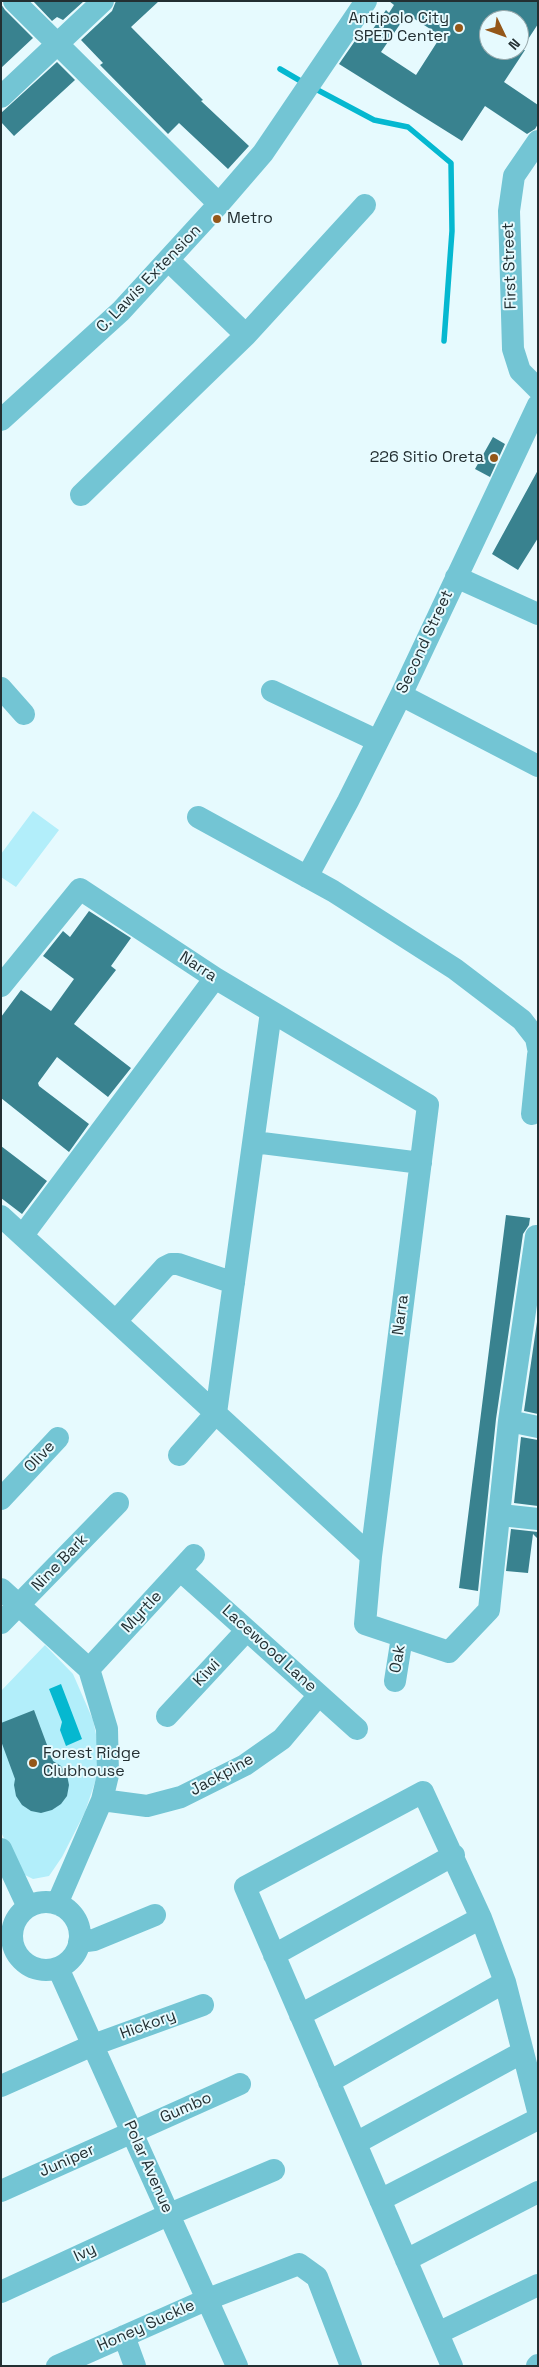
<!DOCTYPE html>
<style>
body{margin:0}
#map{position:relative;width:539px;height:2367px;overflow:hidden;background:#e6fafe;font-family:"Space Grotesk",sans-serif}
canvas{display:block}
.frame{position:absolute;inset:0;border:2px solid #232f32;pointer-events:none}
.north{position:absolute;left:479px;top:10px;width:50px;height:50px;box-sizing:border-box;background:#e6fafe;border:1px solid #98a9ac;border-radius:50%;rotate:132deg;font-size:14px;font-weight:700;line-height:20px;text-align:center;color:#232f32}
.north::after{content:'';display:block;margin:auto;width:18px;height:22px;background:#945719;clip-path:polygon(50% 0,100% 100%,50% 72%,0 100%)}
</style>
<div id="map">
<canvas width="539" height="2367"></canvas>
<div class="frame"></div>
<div class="north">N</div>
</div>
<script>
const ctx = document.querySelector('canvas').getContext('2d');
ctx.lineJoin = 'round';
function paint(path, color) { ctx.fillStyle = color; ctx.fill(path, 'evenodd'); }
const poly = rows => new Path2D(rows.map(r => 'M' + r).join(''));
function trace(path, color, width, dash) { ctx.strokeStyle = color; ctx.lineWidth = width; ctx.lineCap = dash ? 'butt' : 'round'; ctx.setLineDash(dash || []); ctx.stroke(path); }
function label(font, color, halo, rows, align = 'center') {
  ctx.font = font + ' "Space Grotesk",sans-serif'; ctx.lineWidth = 4; ctx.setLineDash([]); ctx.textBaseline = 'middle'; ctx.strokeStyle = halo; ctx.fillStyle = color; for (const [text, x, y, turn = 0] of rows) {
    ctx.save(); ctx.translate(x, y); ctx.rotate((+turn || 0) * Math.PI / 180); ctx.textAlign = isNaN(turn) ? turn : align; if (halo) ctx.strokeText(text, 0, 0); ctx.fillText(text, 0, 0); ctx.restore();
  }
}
paint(poly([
 [33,811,59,830,16,887,1,877,1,854],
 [45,1645,73,1674,93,1720,98,1744,96,1779,85,1812,62,1857,49,1876,33,1879,21,1873,1,1832,1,1691]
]), '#b2eefa');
paint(poly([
 [61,1684,82,1739,66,1746,60,1730,62,1722,49,1689]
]), '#05b8d0');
trace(poly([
 [280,69,304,83],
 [312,87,374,120,408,127,451,163,452,231,444,341]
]), '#05b8d0', 5.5);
paint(poly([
 [33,1,84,1,63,20,57,17,52,21],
 [116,1,159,1,131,27,203,100,201,101,249,146,228,169,179,123,168,134,100,65,103,63,81,40,112,11],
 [389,1,538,1,538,24,521,50,525,50,504,82,538,105,538,124,535,129,527,134,485,106,462,141,339,64,357,38,364,42,386,10,389,13,394,5],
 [407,14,441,36,416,75,381,52],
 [489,20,519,20,519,50,489,50],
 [1,4,5,10,33,38,1,68],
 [57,62,75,80,14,136,1,122,1,113],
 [493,437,505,444,490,477,475,469],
 [538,470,538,538,518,570,492,554],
 [89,911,131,938,111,966,116,970,74,1024,131,1068,108,1097,57,1057,38,1083,39,1086,89,1124,69,1152,1,1098,1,1017,21,990,51,1011,74,979,43,956,63,931,70,937],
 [1,1146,47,1181,22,1214,1,1198],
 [506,1215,530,1218,529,1225,523,1234,496,1419,478,1591,459,1588],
 [538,1315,538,1414,524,1411],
 [521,1437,538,1440,538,1506,514,1503],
 [511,1529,538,1532,538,1539,533,1534,528,1573,506,1571],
 [34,1710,53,1761,61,1766,67,1775,69,1785,67,1796,61,1804,52,1810,41,1813,31,1811,22,1805,16,1796,14,1785,15,1779,1,1741,1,1723]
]), '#39828f');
trace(poly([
 [14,1,219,204],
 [1,97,103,1],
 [538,141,514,176,509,211,513,349,520,371,538,389],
 [168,260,246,335],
 [1,420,121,311,219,204,263,153,366,1],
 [81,495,246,335,365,205],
 [456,577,538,614],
 [1,688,24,714],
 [272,691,378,741],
 [401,695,538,766],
 [198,817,333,891,455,969,522,1020,536,1038,538,1048],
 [307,877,348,801,401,695,538,405],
 [1,986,80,889,215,978,428,1105,371,1556,365,1624,449,1652,489,1610,509,1421,536,1236],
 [532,1114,538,1055],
 [254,1142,421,1163],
 [1,1216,371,1556],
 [23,1235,215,978],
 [116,1321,165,1267,171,1264,178,1264,234,1283],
 [509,1421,538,1427],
 [179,1455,216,1413,271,1012],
 [1,1499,58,1438],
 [501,1515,538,1519],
 [180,1570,357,1729],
 [1,1589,89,1669,107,1729,108,1775,102,1800,57,1904],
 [1,1623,118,1503],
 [89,1669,194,1555],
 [395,1681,402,1637],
 [167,1716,247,1630],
 [102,1800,147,1806,181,1797,245,1765,282,1739,319,1695],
 [1,1849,28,1907],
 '12 1936a34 34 0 1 1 68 0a34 34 0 1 1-68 0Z',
 [79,1942,94,1940,155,1915],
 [274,1955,454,1855],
 [58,1968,237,2366],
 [300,2015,481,1918],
 [329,2082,505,1982],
 [1,2086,93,2045,203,2005],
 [356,2143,523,2052],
 [1,2191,240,2084],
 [380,2200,538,2119],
 [406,2260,538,2192],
 [1,2292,170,2214,274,2170],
 [438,2333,538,2285],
 [124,2336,135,2366],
 [57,2366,208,2299,299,2264,317,2277,351,2366],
 [452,2366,245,1887,423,1792,481,1918,505,1982,538,2111],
 [537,2366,538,2365]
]), '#73c5d4', 22);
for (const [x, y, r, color] of [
 [459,28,5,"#945719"],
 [217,219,5,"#945719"],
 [494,458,5,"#945719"],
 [33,1763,5,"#945719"]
]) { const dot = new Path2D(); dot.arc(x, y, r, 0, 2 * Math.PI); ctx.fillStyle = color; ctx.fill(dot); trace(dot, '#e6fafe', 2); }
label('16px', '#232f32', '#e6fafe', [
 ["Antipolo City",449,19],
 ["SPED Center",449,37],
 ["Metro",227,219,"left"],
 ["226 Sitio Oreta",484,458],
 ["Forest Ridge",43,1754,"left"],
 ["Clubhouse",43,1772,"left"]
], 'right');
label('16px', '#232f32', '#e6fafe', [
 ["First Street",510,266,-92],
 ["C. Lawis Extension",149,279,-46],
 ["Second Street",425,642,-65],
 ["Narra",198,967,33],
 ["Narra",401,1315,-83],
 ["Olive",40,1457,-47],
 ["Nine Bark",60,1563,-46],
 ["Myrtle",142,1612,-47],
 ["Lacewood Lane",269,1649,42],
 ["Oak",398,1659,-80],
 ["Kiwi",207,1673,-47],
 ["Jackpine",222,1775,-29],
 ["Hickory",148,2025,-20],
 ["Gumbo",186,2108,-24],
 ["Juniper",67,2161,-24],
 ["Polar Avenue",148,2167,66],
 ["Ivy",85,2253,-25],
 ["Honey Suckle",146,2326,-24]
]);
</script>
